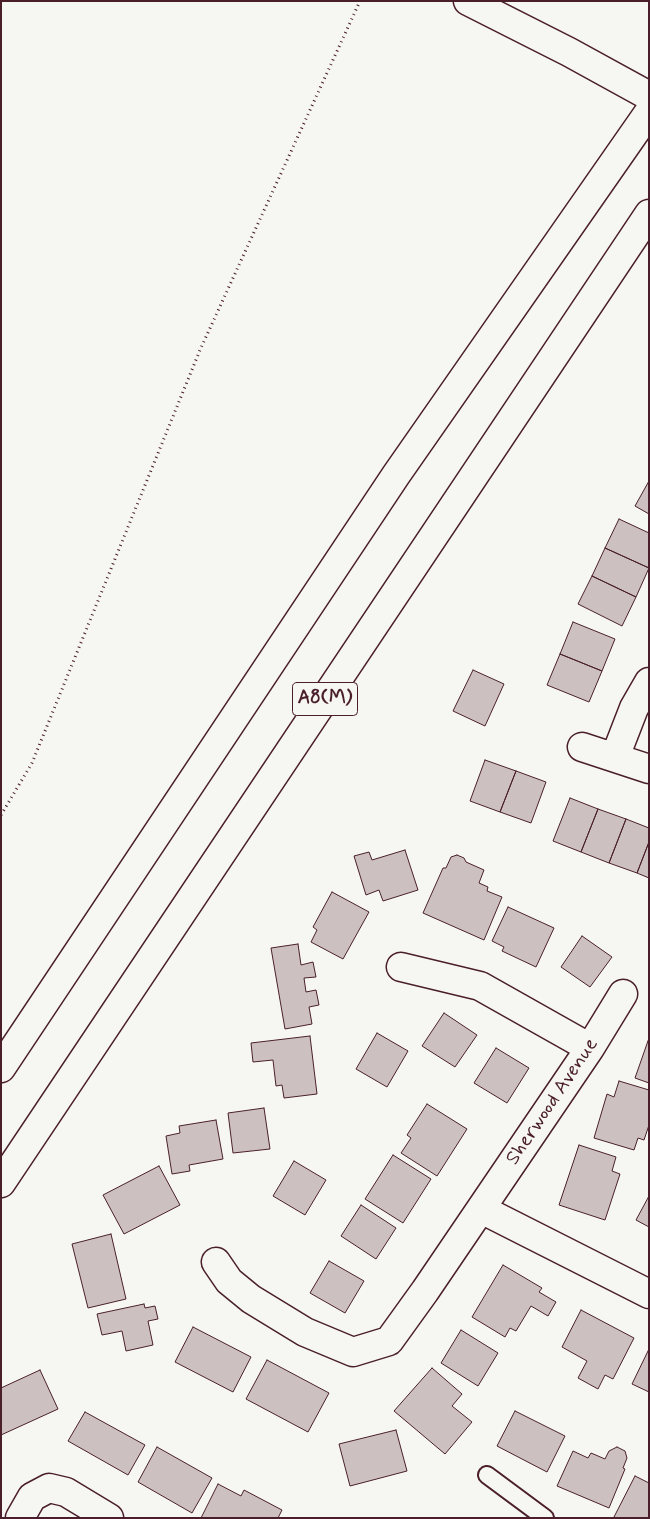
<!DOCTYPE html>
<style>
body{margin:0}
#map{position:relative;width:650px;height:1519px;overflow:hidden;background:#f6f6f2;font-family:Mynerve,sans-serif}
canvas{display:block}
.frame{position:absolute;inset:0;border:2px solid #4a1f2b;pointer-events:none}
</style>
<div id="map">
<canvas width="650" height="1519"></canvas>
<div class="frame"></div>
</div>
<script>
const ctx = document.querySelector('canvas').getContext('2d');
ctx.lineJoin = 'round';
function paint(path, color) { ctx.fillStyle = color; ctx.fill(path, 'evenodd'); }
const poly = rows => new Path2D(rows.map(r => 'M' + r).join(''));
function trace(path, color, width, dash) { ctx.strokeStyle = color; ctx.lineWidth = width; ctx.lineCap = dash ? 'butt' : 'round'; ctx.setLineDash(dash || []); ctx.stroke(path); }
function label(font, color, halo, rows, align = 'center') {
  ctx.font = font + ' Mynerve,sans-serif'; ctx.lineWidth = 5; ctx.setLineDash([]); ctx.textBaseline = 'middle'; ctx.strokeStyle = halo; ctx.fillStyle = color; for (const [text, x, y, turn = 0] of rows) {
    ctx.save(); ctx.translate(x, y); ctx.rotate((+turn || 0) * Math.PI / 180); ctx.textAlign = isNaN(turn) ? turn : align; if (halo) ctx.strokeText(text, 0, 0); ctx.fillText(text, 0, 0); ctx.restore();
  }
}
const building = poly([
 [649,481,649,514,635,506,649,481],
 [619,519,649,533,649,568,605,548,619,519],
 [605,548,649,568,636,597,592,576,605,548],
 [592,576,636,597,622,626,578,604,592,576],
 [573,622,615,639,602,671,560,654,573,622],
 [560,654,602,671,589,702,547,685,560,654],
 [473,670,504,684,485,726,453,711,473,670],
 [485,760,516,771,500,812,470,801,485,760],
 [516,771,546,782,531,823,500,812,516,771],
 [570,798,598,809,581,852,553,841,570,798],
 [598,809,626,819,609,863,581,852,598,809],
 [626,819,649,828,649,842,637,873,609,863,626,819],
 [649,842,649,878,637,873,649,842],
 [405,850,418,890,383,901,379,890,366,895,354,856,369,852,372,860,405,850],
 [457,855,464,858,466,862,484,870,479,883,488,887,487,891,502,897,484,940,423,913,443,868,446,868,451,857,457,855],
 [332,892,369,912,343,959,311,942,317,930,313,927,332,892],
 [508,907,554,928,536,967,502,951,504,947,492,941,508,907],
 [582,936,612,957,590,987,561,967,582,936],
 [298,944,301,965,313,962,316,977,304,978,306,992,316,990,319,1005,309,1007,312,1024,285,1029,271,948,298,944],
 [444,1013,477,1035,455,1067,422,1046,444,1013],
 [377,1033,408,1051,387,1087,356,1069,377,1033],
 [310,1036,317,1094,284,1098,282,1085,276,1086,273,1060,253,1062,251,1043,310,1036],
 [649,1038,649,1083,635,1078,649,1038],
 [496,1048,529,1068,507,1103,474,1083,496,1048],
 [619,1081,649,1090,649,1125,644,1140,638,1138,634,1150,594,1138,607,1094,614,1097,619,1081],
 [427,1104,467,1129,437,1176,401,1153,411,1138,407,1135,427,1104],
 [264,1108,270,1149,233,1153,228,1113,264,1108],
 [216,1120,223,1159,189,1165,190,1171,172,1174,166,1136,180,1133,179,1126,216,1120],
 [579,1145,616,1157,612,1171,620,1174,605,1220,559,1205,579,1145],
 [393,1155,431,1179,403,1223,365,1199,393,1155],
 [294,1161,326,1180,305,1215,273,1196,294,1161],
 [159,1166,180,1205,124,1234,103,1195,159,1166],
 [649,1196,649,1227,636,1220,649,1196],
 [361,1205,396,1228,376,1259,341,1236,361,1205],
 [111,1234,126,1299,88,1308,72,1244,111,1234],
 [329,1261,364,1281,345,1313,310,1293,329,1261],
 [503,1265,542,1288,539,1292,556,1302,548,1316,531,1306,516,1331,510,1328,505,1337,472,1317,503,1265],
 [144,1304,145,1308,155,1306,158,1319,148,1321,153,1345,126,1351,122,1331,102,1335,97,1314,144,1304],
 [581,1310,634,1338,613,1379,605,1375,598,1389,578,1378,587,1361,562,1347,581,1310],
 [193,1327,251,1357,233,1392,175,1362,193,1327],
 [461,1330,498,1353,478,1386,441,1363,461,1330],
 [649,1349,649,1392,632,1384,649,1349],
 [267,1360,329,1393,308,1432,246,1399,267,1360],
 [432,1368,462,1394,452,1406,472,1422,445,1454,394,1411,432,1368],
 [40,1370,58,1409,1,1435,1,1388,40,1370],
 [515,1411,565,1436,547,1472,497,1446,515,1411],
 [85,1412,145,1445,128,1475,68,1441,85,1412],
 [396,1430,407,1471,350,1486,339,1444,396,1430],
 [157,1447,212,1478,192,1513,138,1482,157,1447],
 [617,1447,625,1451,627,1458,623,1468,625,1469,609,1508,557,1486,573,1451,588,1458,591,1453,605,1459,609,1451,617,1447],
 [635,1476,649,1483,649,1518,616,1518,614,1517,635,1476],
 [218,1484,241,1496,244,1490,282,1510,278,1518,201,1518,218,1484]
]);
paint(building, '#ccc1c0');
trace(building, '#4a1f2b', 1);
const service = poly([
 [487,1475,545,1518]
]);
const minor = poly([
 [468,1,569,52,649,96],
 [582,747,649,769],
 [615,757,634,708,649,682],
 [401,967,480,986,590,1048],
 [481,1209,649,1294],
 [216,1262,229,1281,251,1299,305,1332,353,1352,389,1341,425,1291,590,1048,623,994],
 [20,1518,32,1497,49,1488,66,1492,109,1518]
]);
const motorway = poly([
 [1,1068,396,475,649,112],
 [1,1183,649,214]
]);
trace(service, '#4a1f2b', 20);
trace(minor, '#4a1f2b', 31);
trace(motorway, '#4a1f2b', 31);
trace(poly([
 [1,815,32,763,200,350,360,1]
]), '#4a1f2b', 3, [1, 4]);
trace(service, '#f6f6f2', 16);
trace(minor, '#f6f6f2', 28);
trace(motorway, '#f6f6f2', 28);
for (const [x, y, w] of [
 [325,699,65]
]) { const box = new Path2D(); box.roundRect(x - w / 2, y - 16.5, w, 33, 4); ctx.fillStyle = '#f6f6f2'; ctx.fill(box); trace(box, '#4a1f2b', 1); }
label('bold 19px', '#4a1f2b', null, [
 ["A8(M)",325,699]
]);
label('20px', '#4a1f2b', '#f6f6f2', [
 ["Sherwood Avenue",553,1102,-56]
]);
</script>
